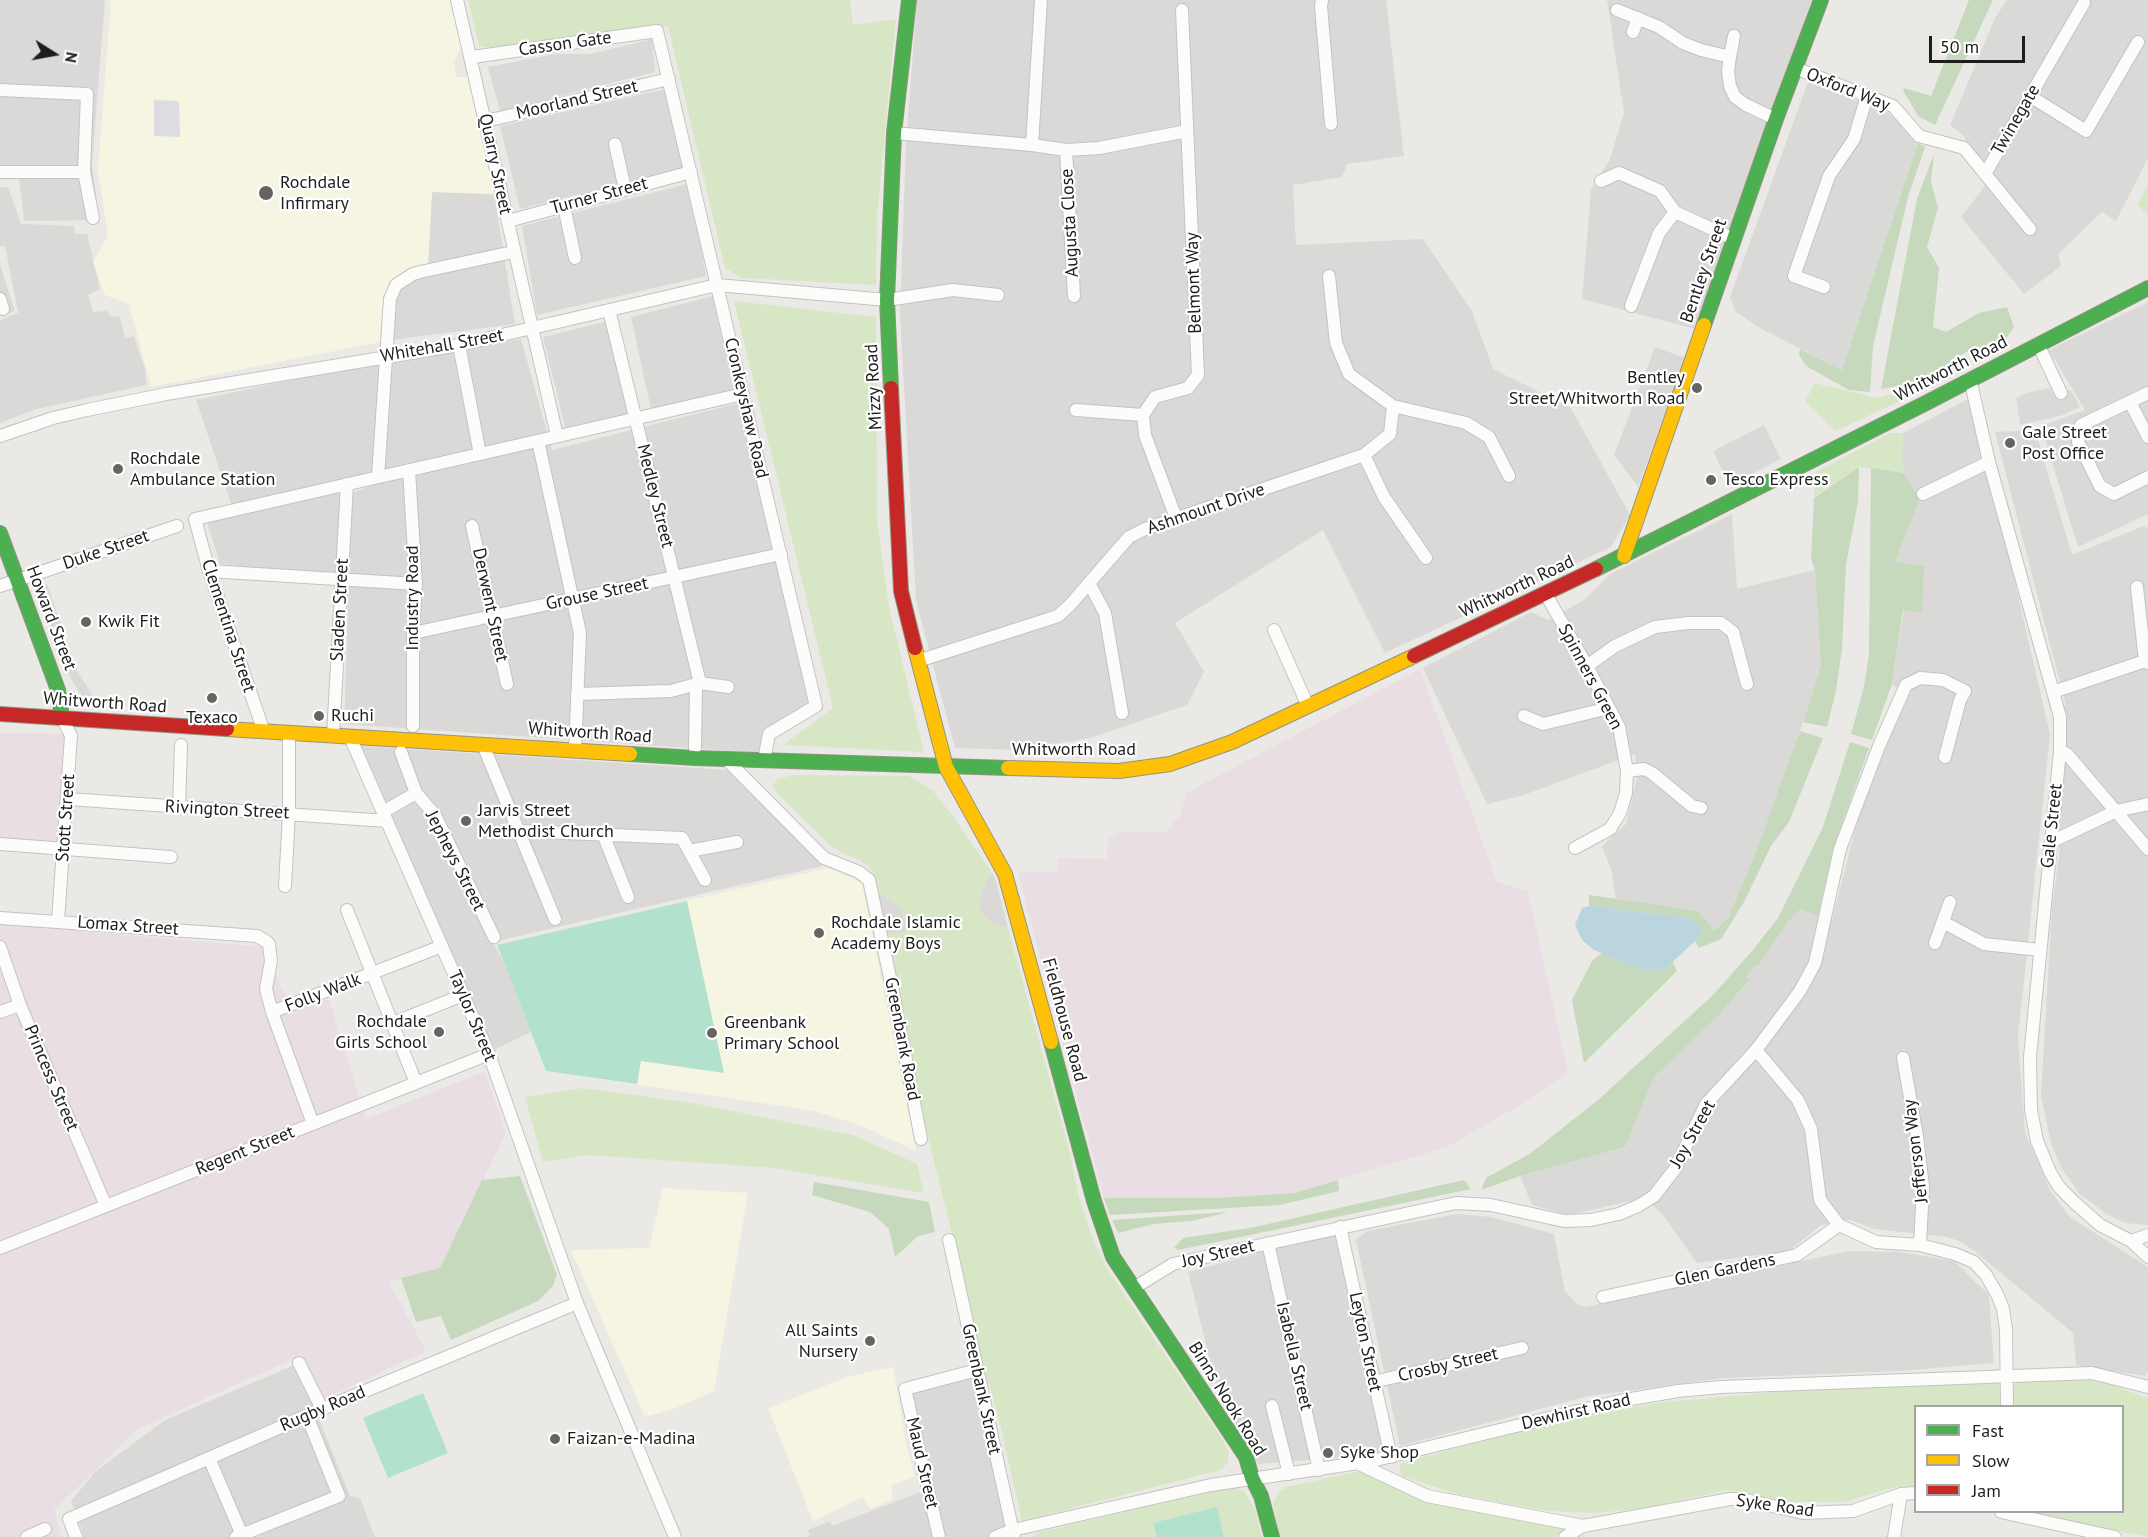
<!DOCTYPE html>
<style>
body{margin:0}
#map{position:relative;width:2148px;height:1537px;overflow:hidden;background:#ebe9e6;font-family:"PT Sans",sans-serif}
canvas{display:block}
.legend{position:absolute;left:1914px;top:1405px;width:210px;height:108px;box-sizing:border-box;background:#fff;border:2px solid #a5a5a5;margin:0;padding:8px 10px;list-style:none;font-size:18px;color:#1d1d1d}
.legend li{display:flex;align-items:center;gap:12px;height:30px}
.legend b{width:30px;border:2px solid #a5a5a5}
.north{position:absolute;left:24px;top:24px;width:60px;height:60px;-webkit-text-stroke:4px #fff;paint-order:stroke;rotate:101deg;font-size:16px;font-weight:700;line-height:24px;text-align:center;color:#1d1d1d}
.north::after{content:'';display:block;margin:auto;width:21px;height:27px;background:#1d1d1d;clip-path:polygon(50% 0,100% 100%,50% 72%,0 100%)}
.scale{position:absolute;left:1929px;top:36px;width:96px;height:27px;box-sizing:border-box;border:3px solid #1d1d1d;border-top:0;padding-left:8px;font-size:18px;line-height:21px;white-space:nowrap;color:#1d1d1d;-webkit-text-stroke:4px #fff;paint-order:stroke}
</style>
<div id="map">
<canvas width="2148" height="1537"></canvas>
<ul class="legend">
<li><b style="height:8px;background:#4caf50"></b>Fast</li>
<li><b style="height:8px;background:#ffc107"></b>Slow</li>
<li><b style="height:8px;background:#c62828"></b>Jam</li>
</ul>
<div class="north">N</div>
<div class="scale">50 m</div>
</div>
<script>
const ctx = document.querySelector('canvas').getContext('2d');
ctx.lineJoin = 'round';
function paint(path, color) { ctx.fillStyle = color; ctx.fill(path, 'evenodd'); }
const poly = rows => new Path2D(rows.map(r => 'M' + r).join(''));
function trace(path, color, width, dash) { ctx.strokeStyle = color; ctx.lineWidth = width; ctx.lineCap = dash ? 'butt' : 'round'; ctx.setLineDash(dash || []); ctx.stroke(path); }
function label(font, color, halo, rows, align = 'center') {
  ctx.font = font + ' "PT Sans",sans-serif'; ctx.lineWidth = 4.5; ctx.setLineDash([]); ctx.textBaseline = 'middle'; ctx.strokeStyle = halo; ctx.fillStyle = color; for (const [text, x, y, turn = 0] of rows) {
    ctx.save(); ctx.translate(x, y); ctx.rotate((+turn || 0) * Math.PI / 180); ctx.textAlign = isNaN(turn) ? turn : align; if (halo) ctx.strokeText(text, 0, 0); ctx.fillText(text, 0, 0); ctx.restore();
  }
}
paint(poly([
 [0,0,105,0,92,164,99,220,24,221,19,178,0,179],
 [917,0,1386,0,1404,156,1347,164,1342,177,1293,185,1296,245,1423,239,1472,311,1493,369,1571,408,1630,515,1611,547,1385,653,1323,530,1175,623,1204,672,1187,705,1090,738,1018,750,955,748,916,601,900,315,906,144],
 [1607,0,1812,0,1731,222,1695,329,1582,299,1591,190,1610,159,1624,113],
 [2007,0,2148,0,2148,158,2116,221,2102,212,2058,254,2061,266,2024,294,1961,217,1985,186,1964,136,1950,125,1995,18],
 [652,39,655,72,500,111,488,67,555,54,591,54],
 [1808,82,1889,113,1918,143,1842,370,1758,327,1735,311,1730,297],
 [666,89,683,168,520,209,500,126],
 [691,183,706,276,537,315,522,226],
 [0,187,8,187,21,224,74,226,75,234,87,234,100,289,88,295,93,312,107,311,112,317,120,316,125,338,134,336,145,369,146,385,37,409,0,423,0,320,18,313,5,246,0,246],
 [432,192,494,194,515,324,391,340,397,291,428,265],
 [0,265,15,311,0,316],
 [713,296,734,393,651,409,631,317],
 [2148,302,2148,514,2078,547,2041,426,2085,410,2049,350],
 [608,321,630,417,566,431,543,337],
 [521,339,552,450,739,403,810,704,764,734,760,753,344,724,352,493,382,482,390,363],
 [1655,347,1685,358,1638,487,1614,455],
 [378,362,381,367,374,474,343,481,339,576,220,564,207,522,235,515,196,400],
 [2050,388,2054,396,2071,390,2080,407,2063,415,2020,425,2016,398,2026,393],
 [1972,397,2050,734,2018,1038,2025,1133,2051,1192,2070,1217,2148,1267,2148,1370,2145,1376,2076,1365,2073,1333,1977,1253,1962,1242,1947,1237,1875,1229,1850,1220,1821,1225,1789,1251,1697,1263,1663,1215,1644,1198,1569,1215,1532,1205,1520,1176,1625,1147,1654,1077,1718,1016,1749,982,1745,978,1755,964,1758,966,1789,921,1800,908,1832,920,1857,822,1906,696,1892,684,1904,609,1922,612,1895,562,1920,499,1904,473,1902,465,1903,433],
 [1764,425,1781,459,1730,485,1713,451],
 [2035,430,2072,555,2144,526,2148,529,2148,1225,2125,1223,2105,1213,2079,1193,2062,1169,2051,1144,2041,1095,2052,909,2059,856,2065,702,1995,432],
 [1732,514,1737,589,1815,570,1821,665,1786,775,1759,844,1728,918,1713,930,1698,911,1616,900,1612,872,1602,846,1626,824,1637,778,1635,754,1521,796,1487,804,1423,668,1531,612,1548,620,1584,600,1610,574],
 [47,584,77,670,95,700,89,702,80,694,68,673,38,587],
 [360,746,728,770,822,866,493,942,537,1029,494,1050],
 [992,873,995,878,1008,928,991,923,979,911,981,893,986,881],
 [877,891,898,905,903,913,907,932,886,935],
 [1457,1214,1491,1217,1554,1234,1565,1291,1578,1305,1585,1307,1849,1251,1900,1252,1954,1261,1989,1295,1994,1363,1899,1371,1723,1378,1589,1396,1400,1446,1356,1240,1367,1231],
 [1338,1232,1387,1454,1258,1464,1219,1397,1188,1272],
 [297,1364,350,1496,360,1498,375,1537,261,1537,260,1535,254,1537,84,1537,71,1501,95,1472,165,1420],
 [979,1366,1017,1537,805,1537,810,1535,808,1530,830,1521,832,1526,933,1487,909,1382]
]), '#dad9d7');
paint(poly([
 [1420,669,1497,882,1528,891,1568,1072,1529,1100,1447,1147,1294,1193,1217,1198,1104,1198,1018,873,1058,871,1058,858,1107,859,1108,839,1121,832,1166,832,1181,814,1186,793],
 [0,733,65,734,58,845,0,851],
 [0,924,264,947,287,999,329,1000,366,1119,485,1071,506,1133,440,1268,389,1282,426,1351,322,1400,301,1355,138,1429,54,1510,62,1537,0,1537]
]), '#e9dee4');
paint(poly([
 [111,0,452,0,462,46,454,61,456,77,470,77,494,194,432,192,428,265,397,280,391,340,151,387,129,304,105,295,93,262,108,236,98,171],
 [828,868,862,883,916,1151,862,1126,815,1111,546,1071,497,945],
 [663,1188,748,1193,714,1391,673,1409,645,1417,571,1250,649,1248],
 [893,1367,906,1443,915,1477,891,1485,893,1499,870,1509,863,1497,813,1521,768,1408,847,1377]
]), '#f5f5e1');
paint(poly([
 [468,0,850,0,853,25,896,19,877,216,876,285,742,278,725,268,668,26,492,48,479,46],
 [2148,185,2148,215,2137,205],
 [734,301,876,317,877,520,889,607,924,752,783,745,833,708],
 [1814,383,1878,398,1910,390,1911,396,1836,431,1805,402],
 [1890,433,1903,433,1902,465,1904,473,1859,467,1814,497,1816,472],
 [794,775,909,776,933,791,955,819,992,873,986,881,981,893,979,911,991,923,1008,928,1068,1146,1078,1194,1094,1242,1108,1270,1224,1442,1229,1454,1227,1463,1221,1470,1022,1521,998,1415,971,1325,953,1238,929,1142,886,935,906,931,903,913,898,905,877,891,871,868,860,860,842,853,830,845,778,794,773,786,777,779],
 [583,1088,693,1103,853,1135,917,1164,924,1193,773,1168,589,1155,543,1162,525,1097],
 [2084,1379,2109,1384,2148,1398,2148,1537,2029,1512,2122,1512,2122,1406,2012,1406,2012,1389,2014,1384,2018,1381],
 [1996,1382,2000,1387,2000,1406,1916,1406,1915,1486,1896,1487,1844,1502,1788,1502,1728,1490,1639,1509,1597,1513,1549,1511,1460,1495,1402,1476,1399,1468,1401,1463,1526,1430,1617,1410,1664,1402,1813,1389],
 [1360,1471,1425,1501,1568,1528,1554,1537,1280,1537,1273,1504,1278,1493,1286,1487],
 [1232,1487,1245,1492,1255,1509,1262,1537,1032,1537,1040,1532]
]), '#d7e7c6');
paint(poly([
 [1969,0,1993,0,1935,125,1918,116,1903,90,1904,88,1931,96],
 [1918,143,1925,147,1908,197,1873,346,1870,392,1849,390,1806,366,1799,355,1800,349,1842,370],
 [1934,154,1931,182,1938,208,1927,247,1939,268,1933,327,1946,332,1979,313,2007,307,2014,327,2005,340,1970,350,1954,359,1917,391,1914,383,1881,389,1917,199],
 [1859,467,1858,502,1846,564,1842,649,1836,691,1827,727,1803,722,1821,665,1815,570,1811,559,1814,498],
 [1871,468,1904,473,1920,499,1895,562,1924,566,1922,613,1903,610,1892,684,1872,740,1851,734,1864,687,1869,654],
 [1800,731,1823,738,1789,822,1771,846,1744,902,1721,939,1699,948,1695,941,1701,928,1690,918,1589,906,1589,895,1698,911,1714,930,1728,918,1759,844],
 [1850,742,1869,748,1834,846,1818,915,1800,909,1789,921,1758,966,1755,965,1746,977,1749,981,1718,1016,1654,1077,1625,1147,1520,1176,1481,1190,1486,1178,1531,1153,1598,1100,1713,995,1752,951,1778,918,1823,827],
 [1602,953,1648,972,1665,969,1673,962,1677,971,1584,1063,1572,1000,1592,961],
 [520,1176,557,1275,553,1286,538,1301,451,1340,441,1316,416,1322,401,1278,440,1268,482,1180],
 [1338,1180,1339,1191,1279,1205,1110,1215,1104,1198,1217,1198,1294,1193],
 [1464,1180,1471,1189,1178,1250,1174,1248,1183,1238,1250,1228],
 [814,1182,929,1202,935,1232,918,1236,895,1257,889,1229,870,1212,812,1195],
 [1229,1212,1191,1221,1154,1224,1118,1233,1112,1220]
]), '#c6d9bc');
paint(poly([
 [687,901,724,1073,641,1061,637,1084,546,1071,497,945],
 [423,1393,448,1453,388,1478,363,1418],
 [1217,1507,1224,1537,1157,1537,1153,1523]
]), '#b2e1ce');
paint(poly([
 [154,100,179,101,180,137,154,136]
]), '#dddce0');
paint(poly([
 [1589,906,1690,918,1702,928,1695,941,1665,969,1648,972,1594,950,1582,940,1575,925,1582,908]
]), '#bad5de');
const street = poly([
 [457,0,557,436],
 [1322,0,1321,6,1331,124],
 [1617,10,1659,27,1683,43,1701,50,1730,57,1728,71,1730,86,1735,97,1746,105,1776,119],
 [1633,32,1638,18],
 [472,57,657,31,816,706,769,734,764,760],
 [1730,57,1734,36],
 [1795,68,1893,106,1919,136,1964,148,2030,229],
 [0,90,87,94,84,172,93,218],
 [2030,96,2086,131,2138,42],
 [486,121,669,79],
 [894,133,1032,145,1066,150,1099,148,1187,131],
 [615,144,625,189],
 [1032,145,1041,0],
 [1066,150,1074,296],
 [0,172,84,172],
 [1985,174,2084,3],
 [1601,181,1619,173,1660,191,1675,212,1734,239],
 [564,206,575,258],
 [508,221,691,172],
 [1329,276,1336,343,1349,374,1393,406,1466,423,1489,437,1509,476],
 [1824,287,1794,276,1829,176,1854,139,1867,96],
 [0,299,3,309],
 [1631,306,1659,233,1675,212],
 [609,310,700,683],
 [2038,344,2061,393],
 [459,345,480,454],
 [1970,379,1989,462,2060,717,2060,751,2030,1057,2031,1110,2037,1141,2050,1172,2059,1187,2075,1203,2100,1225,2131,1241,2148,1257],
 [2148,393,2081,425,2078,442,2100,486,2114,494,2148,477],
 [2130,402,2148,437],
 [1076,410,1143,415],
 [0,436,53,418,87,410,166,394,459,345,717,285,887,300,953,290,998,295],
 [538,441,580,633,575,750],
 [1364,455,1384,497,1426,558],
 [409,470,416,584,413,633,413,726],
 [378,477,390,299,396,285,413,274,420,272,513,252],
 [1923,494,1989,462],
 [1176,518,1145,435,1143,415,1155,397,1188,388,1198,375,1182,10],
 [472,526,507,684],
 [209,571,416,584],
 [1089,583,1105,613,1122,713],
 [0,586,177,526],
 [2137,587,2145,661],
 [1545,593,1587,666,1619,727,1627,771,1626,793,1620,813,1610,829,1575,848],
 [1274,630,1308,706],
 [413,633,781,554],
 [918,661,1058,616,1070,605,1129,537,1145,529,1364,455,1390,434,1393,406],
 [1587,666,1615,646,1655,627,1688,623,1721,623,1733,632,1747,684],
 [2053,692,2145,661,2148,663],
 [577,694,671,691,700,683,728,687],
 [1524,716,1543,724,1609,708],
 [264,732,209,571,195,519,743,394],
 [333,736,347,484],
 [350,737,489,1054,577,1303,675,1537],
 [483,745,555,919],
 [695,748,696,685],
 [2060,751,2067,754,2148,849],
 [401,752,416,793,435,815,494,937],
 [725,758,824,858,859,872,869,880,892,987,921,1139],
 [1627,771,1644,769,1652,773,1692,806,1701,808],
 [68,799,387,821],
 [179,808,181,745],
 [383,812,416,793],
 [518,831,682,838,705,880],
 [603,834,628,897],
 [2051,842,2116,811,2148,804],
 [0,844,171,857],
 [689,851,737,842],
 [285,886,289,814,289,734],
 [347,910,416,1083],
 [0,918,257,936,267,942,269,944,271,961,266,989,272,1012,313,1124],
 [58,921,71,736,62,717],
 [1943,922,1984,944,2040,950],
 [1935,943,1950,902],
 [0,947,20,1005,106,1206],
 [0,1012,20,1005],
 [272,1012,442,946],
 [393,1023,463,995],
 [1756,1050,1798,1100,1811,1129,1820,1200,1839,1225,1876,1242,1920,1245,1955,1254,1974,1262,1986,1275,1997,1294,2003,1309,2006,1329,2007,1406],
 [1903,1058,1917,1136,1923,1187,1920,1245],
 [1340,1227,1391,1457],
 [949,1240,1014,1537],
 [2131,1241,2148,1235],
 [1268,1243,1319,1470],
 [0,1248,489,1054],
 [1134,1288,1173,1264,1456,1203,1491,1205,1564,1221,1591,1220,1619,1214,1638,1206,1654,1196,1675,1169,1706,1104,1756,1050,1800,991,1815,963,1840,849,1879,746,1906,685,1920,678,1943,680,1965,691,1960,700,1945,757],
 [1603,1297,1797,1255,1839,1225],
 [299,1363,322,1409],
 [1373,1382,1522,1348],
 [1272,1406,1289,1474],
 [209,1458,242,1535],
 [1357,1463,1427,1496,1583,1526],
 [2001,1512,2115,1537],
 [27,1537,45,1529],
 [76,1537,69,1519,322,1409,577,1303],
 [236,1537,339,1496,307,1416],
 [939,1537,905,1389,977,1370],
 [995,1537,1013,1530,1211,1485,1372,1461,1619,1401,1678,1391,1721,1387,2092,1373,2148,1387],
 [1565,1537,1583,1526,1730,1499,1742,1499,1803,1513,1853,1511,1901,1494,1916,1493],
 [1894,1537,1901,1494]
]);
const fast = poly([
 [1704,325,1776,119,1821,0],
 [891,388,887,300,894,133,909,0],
 [0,533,58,690,62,717],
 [1596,569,1926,403,2148,288],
 [630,754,695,758,1008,768],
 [1051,1042,1094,1201,1113,1257,1246,1457,1252,1478,1261,1496,1272,1537]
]);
const slow = poly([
 [1624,556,1704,325],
 [915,648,946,767,1005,874,1051,1042],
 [227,729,630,754],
 [1008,768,1119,771,1170,764,1232,742,1414,656]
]);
const jam = poly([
 [891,388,901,591,915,648],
 [1414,656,1596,569],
 [0,714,227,729]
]);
trace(street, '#c4c3c2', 14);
trace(fast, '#92947f', 16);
trace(slow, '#92947f', 16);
trace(jam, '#92947f', 16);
trace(street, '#fcfcfb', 12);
trace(fast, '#4caf50', 14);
trace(slow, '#ffc107', 14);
trace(jam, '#c62828', 14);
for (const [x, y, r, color] of [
 [266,193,8,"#656463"],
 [1697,388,6,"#656463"],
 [2010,443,6,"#656463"],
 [118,469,6,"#656463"],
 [1711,480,6,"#656463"],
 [86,622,6,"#656463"],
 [212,698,6,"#656463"],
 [319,716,6,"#656463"],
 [466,821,6,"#656463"],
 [819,933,6,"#656463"],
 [439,1032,6,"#656463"],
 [712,1033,6,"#656463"],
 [870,1341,6,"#656463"],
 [555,1439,6,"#656463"],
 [1328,1453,6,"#656463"]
]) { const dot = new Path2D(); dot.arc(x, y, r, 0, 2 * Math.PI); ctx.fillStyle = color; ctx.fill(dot); trace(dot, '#fff', 2); }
label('18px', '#1d1d1d', '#fff', [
 ["Casson Gate",565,44,-8],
 ["Oxford Way",1848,90,22],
 ["Moorland Street",577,100,-13],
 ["Twinegate",2016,120,-60],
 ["Quarry Street",495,164,78],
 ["Turner Street",599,196,-15],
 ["Augusta Close",1070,223,-93],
 ["Bentley Street",1704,271,-71],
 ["Belmont Way",1194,283,-92],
 ["Whitehall Street",442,346,-10],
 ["Whitworth Road",1951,369,-27],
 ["Mizzy Road",874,387,-93],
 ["Cronkeyshaw Road",746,408,77],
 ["Medley Street",655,496,76],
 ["Ashmount Drive",1206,509,-19],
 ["Duke Street",106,550,-19],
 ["Whitworth Road",1517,587,-25],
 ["Grouse Street",597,594,-12],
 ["Industry Road",413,598,-90],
 ["Derwent Street",490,605,78],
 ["Sladen Street",340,610,-87],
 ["Howard Street",51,618,69],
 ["Clementina Street",228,626,72],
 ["Spinners Green",1590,677,62],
 ["Whitworth Road",105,703,4],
 ["Whitworth Road",590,733,4],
 ["Whitworth Road",1074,750],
 ["Rivington Street",227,810,3],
 ["Stott Street",66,818,-86],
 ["Gale Street",2052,826,-84],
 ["Jepheys Street",455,861,63],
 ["Lomax Street",128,926,4],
 ["Folly Walk",323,993,-21],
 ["Taylor Street",472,1016,67],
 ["Fieldhouse Road",1064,1020,75],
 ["Greenbank Road",902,1039,79],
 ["Princess Street",51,1078,67],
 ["Joy Street",1693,1134,-61],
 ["Regent Street",245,1151,-22],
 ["Jefferson Way",1916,1151,-97],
 ["Joy Street",1218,1254,-13],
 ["Glen Gardens",1725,1270,-12],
 ["Leyton Street",1365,1342,78],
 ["Isabella Street",1294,1356,77],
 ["Crosby Street",1448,1365,-13],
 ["Greenbank Street",981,1389,78],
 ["Binns Nook Road",1227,1399,58],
 ["Rugby Road",323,1409,-23],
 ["Dewhirst Road",1576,1412,-13],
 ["Maud Street",922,1463,77],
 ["Syke Road",1775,1506,8]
]);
label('18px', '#1d1d1d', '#fff', [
 ["Rochdale",280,183],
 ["Infirmary",280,204],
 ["Bentley",1685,378,"right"],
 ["Street/Whitworth Road",1685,399,"right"],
 ["Gale Street",2022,433],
 ["Post Office",2022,454],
 ["Rochdale",130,459],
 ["Ambulance Station",130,480],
 ["Tesco Express",1723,480],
 ["Kwik Fit",98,622],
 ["Ruchi",331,716],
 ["Texaco",212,718,"center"],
 ["Jarvis Street",478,811],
 ["Methodist Church",478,832],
 ["Rochdale Islamic",831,923],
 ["Academy Boys",831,944],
 ["Rochdale",427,1022,"right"],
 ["Girls School",427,1043,"right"],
 ["Greenbank",724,1023],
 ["Primary School",724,1044],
 ["All Saints",858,1331,"right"],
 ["Nursery",858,1352,"right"],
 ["Faizan-e-Madina",567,1439],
 ["Syke Shop",1340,1453]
], 'left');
</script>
